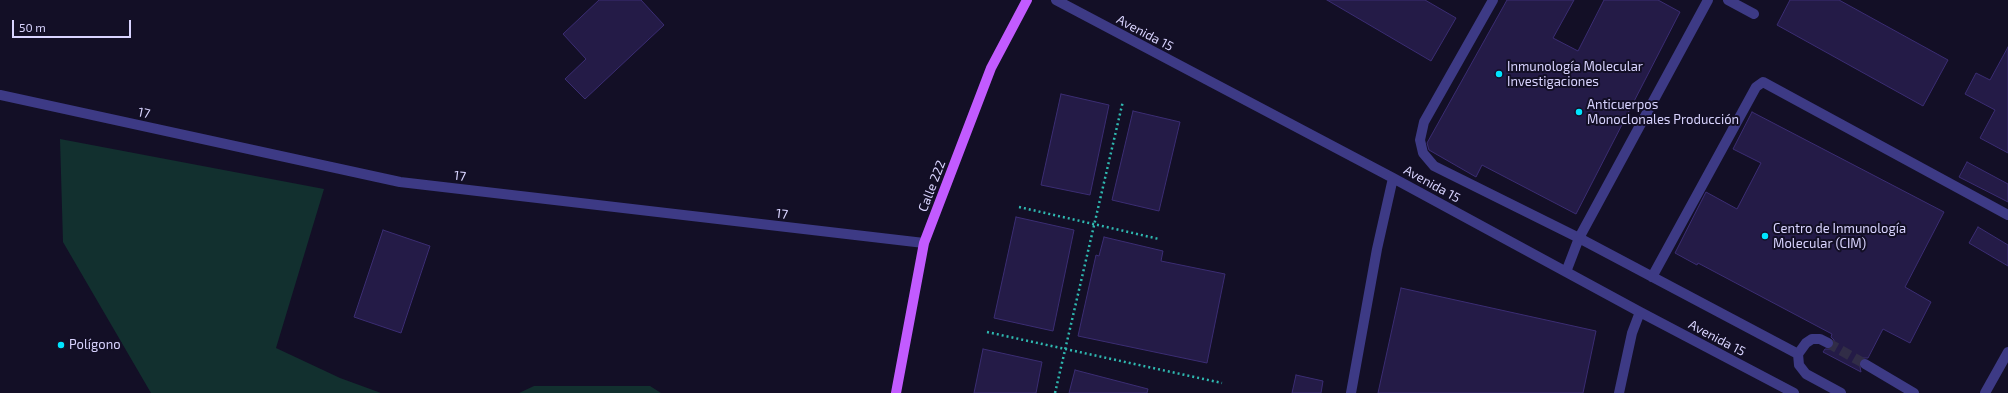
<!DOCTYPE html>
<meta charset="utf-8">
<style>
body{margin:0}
#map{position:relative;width:2008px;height:393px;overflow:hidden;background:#130f26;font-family:"Exo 2",sans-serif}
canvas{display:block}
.scale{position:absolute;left:12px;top:20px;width:119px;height:18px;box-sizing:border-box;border:2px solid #d9d4ff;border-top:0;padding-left:5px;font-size:12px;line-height:14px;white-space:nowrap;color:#d9d4ff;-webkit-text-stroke:3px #130f26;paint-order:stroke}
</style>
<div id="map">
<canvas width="2008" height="393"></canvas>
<div class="scale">50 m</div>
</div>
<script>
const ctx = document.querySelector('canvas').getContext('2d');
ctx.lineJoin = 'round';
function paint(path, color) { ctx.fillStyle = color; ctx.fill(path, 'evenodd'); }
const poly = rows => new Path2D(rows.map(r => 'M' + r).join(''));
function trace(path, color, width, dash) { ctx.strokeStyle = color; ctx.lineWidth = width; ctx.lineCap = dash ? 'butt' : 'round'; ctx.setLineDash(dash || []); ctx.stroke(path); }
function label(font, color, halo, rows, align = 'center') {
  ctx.font = font + ' "Exo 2",sans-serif'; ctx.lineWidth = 4; ctx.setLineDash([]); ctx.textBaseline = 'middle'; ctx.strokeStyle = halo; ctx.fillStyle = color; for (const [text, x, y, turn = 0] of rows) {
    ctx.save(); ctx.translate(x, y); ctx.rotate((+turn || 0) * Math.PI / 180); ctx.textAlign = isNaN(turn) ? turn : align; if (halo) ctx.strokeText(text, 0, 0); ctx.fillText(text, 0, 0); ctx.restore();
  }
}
paint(poly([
 [60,139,324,189,276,348,340,378,381,393,151,393,63,242],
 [534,386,650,386,661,393,519,393]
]), '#12302f');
const building = poly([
 [599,0,641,0,664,25,585,99,565,79,586,59,563,34,599,0],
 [1327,0,1425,0,1456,18,1431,61,1327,0],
 [1507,0,1574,0,1553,38,1578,51,1604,0,1658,0,1680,12,1576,214,1482,165,1476,177,1429,150,1427,143,1507,0],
 [1790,0,1839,0,1948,60,1923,106,1777,25,1790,0],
 [2008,47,2008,153,1980,138,1995,110,1965,94,1976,73,1990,80,2008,47],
 [1061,94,1109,105,1090,195,1041,185,1061,94],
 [1133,111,1180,122,1159,211,1112,200,1133,111],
 [1752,112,1944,212,1905,287,1931,302,1910,343,1883,329,1868,358,1862,358,1859,361,1861,372,1823,352,1825,349,1831,349,1834,346,1834,340,1831,337,1832,334,1698,263,1697,265,1675,253,1706,192,1737,209,1761,163,1733,149,1752,112],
 [1967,162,2008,184,2008,202,1959,177,1967,162],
 [1016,217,1074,230,1053,331,994,318,1016,217],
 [1978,227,2008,245,2008,266,1969,243,1978,227],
 [383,230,430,246,401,333,354,317,383,230],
 [1104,237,1163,251,1161,261,1225,274,1207,363,1078,336,1096,255,1099,256,1104,237],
 [1401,288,1596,331,1583,393,1378,393,1401,288],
 [983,349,1042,362,1036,393,974,393,983,349],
 [1075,370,1148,389,1147,393,1069,393,1075,370],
 [1296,375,1323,381,1321,393,1292,393,1296,375]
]);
paint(building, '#241b47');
trace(building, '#3b2d73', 1);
trace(poly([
 [1828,343,1865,364]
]), '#312d47', 10, [10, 5]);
trace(poly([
 [1019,207,1159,239],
 [987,332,1222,383],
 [1055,393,1123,101]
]), '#2fb8b0', 2.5, [2, 3]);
trace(poly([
 [1056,0,1393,178,1640,312,1794,393],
 [1493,0,1424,122,1420,140,1423,153,1434,166,1579,238,1798,354],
 [1728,0,1754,14],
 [0,95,400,182,924,243],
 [1566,272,1579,238,1708,0],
 [1652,277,1756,87,1763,82,2008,215],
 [1828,343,1820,339,1812,339,1806,343,1798,354,1799,365,1806,374,1841,393],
 [1865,364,1914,393],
 [1351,393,1377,249,1393,178],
 [1619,393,1632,333,1640,312],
 [1985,393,2008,352]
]), '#3d3a85', 10);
trace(poly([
 [896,393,924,243,991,68,1027,0]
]), '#c25bff', 10);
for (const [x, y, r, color] of [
 [1499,74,4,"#00e5ff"],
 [1579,112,4,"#00e5ff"],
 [1765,236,4,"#00e5ff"],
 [61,345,4,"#00e5ff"]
]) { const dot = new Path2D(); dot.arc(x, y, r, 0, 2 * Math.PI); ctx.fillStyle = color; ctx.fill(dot); trace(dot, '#130f26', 1.5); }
label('13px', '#d9d4ff', '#130f26', [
 ["Avenida 15",1145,33,28],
 ["17",144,113,12],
 ["17",460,176,7],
 ["Avenida 15",1432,184,29],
 ["Calle 222",932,186,-69],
 ["17",782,214,7],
 ["Avenida 15",1717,338,28]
]);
label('13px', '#d9d4ff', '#130f26', [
 ["Inmunología Molecular",1507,67],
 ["Investigaciones",1507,82],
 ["Anticuerpos",1587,105],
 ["Monoclonales Producción",1587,120],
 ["Centro de Inmunología",1773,229],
 ["Molecular (CIM)",1773,244],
 ["Polígono",69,345]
], 'left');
</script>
